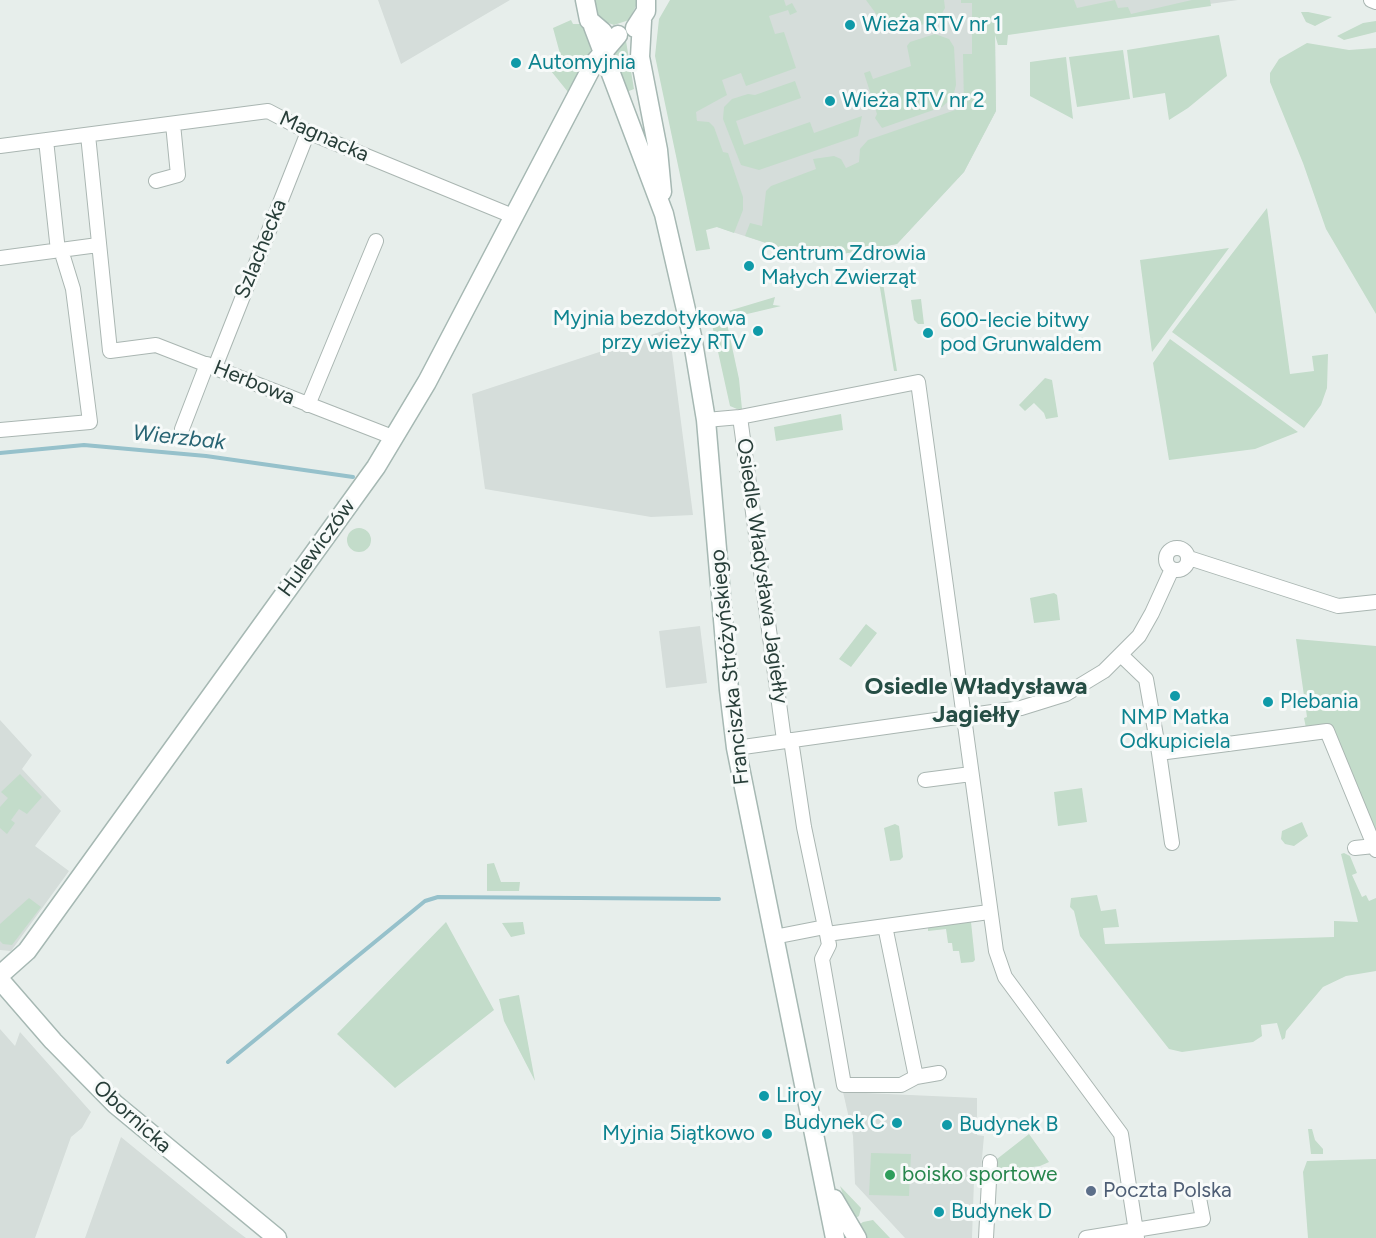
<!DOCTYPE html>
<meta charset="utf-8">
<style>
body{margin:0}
canvas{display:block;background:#e7eeeb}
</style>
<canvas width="1376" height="1238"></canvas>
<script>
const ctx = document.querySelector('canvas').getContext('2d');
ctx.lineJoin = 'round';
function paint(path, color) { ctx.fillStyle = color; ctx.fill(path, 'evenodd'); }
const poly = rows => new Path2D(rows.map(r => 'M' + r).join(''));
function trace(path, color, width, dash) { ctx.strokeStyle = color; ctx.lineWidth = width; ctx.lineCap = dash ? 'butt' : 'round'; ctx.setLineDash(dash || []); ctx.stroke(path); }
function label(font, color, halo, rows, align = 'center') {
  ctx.font = font + ' Figtree,sans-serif'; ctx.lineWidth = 6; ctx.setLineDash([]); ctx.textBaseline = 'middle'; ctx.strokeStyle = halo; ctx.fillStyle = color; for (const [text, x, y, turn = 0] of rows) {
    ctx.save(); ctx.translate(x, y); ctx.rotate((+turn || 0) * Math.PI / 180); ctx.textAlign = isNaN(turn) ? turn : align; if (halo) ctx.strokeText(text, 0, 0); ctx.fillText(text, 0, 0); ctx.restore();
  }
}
paint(poly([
 [378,0,510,0,401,64],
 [704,0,1238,0,995,34,996,111,964,172,897,244,815,259,717,227,687,69],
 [669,329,693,515,651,517,485,489,472,394],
 [700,626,707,683,666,688,659,631],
 [0,720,32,755,22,769,61,811,35,846,69,871,11,951,0,950],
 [0,1029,15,1046,20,1032,91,1112,82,1128,71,1137,35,1238,0,1238],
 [843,1092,977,1098,977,1135,984,1136,980,1180,974,1180,972,1238,905,1238,855,1184,853,1136],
 [121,1137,230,1226,246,1238,85,1238]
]), '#d5ddda');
paint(poly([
 [594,0,636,0,636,6,629,20,614,25,603,21,597,15],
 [670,0,784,0,786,6,792,3,797,12,790,15,788,10,769,16,775,34,784,32,796,68,746,86,741,73,722,80,727,95,696,112,697,121,709,122,714,127,723,152,728,153,743,197,743,210,734,233,717,227,706,230,710,249,696,251,655,56,659,19],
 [866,0,944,0,945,8,939,19,898,33,888,30],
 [961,0,1074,0,1077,8,1115,0,1118,8,1128,7,1131,14,1192,0,1210,0,1211,6,1008,35,1007,45,998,45,995,35,996,111,964,172,897,244,815,259,745,236,750,223,762,226,766,191,771,186,816,169,813,159,834,156,841,159,846,168,859,162,860,149,868,140,964,107,963,54,972,54,972,3,961,3],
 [1301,12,1308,12,1332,17,1315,26,1306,22],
 [571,20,573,24,584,24,591,50,568,92,551,71,561,67,562,61,553,28],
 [1376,21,1376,32,1344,40,1337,36,1363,23],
 [935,34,949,39,954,47,956,85,953,97,942,107,882,128,875,118,877,114,864,73,870,71,873,79,911,66,907,46,910,42],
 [1219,35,1227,76,1188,108,1169,120,1165,93,1133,98,1127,50],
 [626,41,634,89,624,93,612,56,620,42],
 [1307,43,1349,50,1376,48,1376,314,1326,229,1303,163,1270,82,1270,73,1279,59],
 [1123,50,1130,99,1077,107,1069,57],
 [1066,57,1073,119,1030,96,1030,62],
 [795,81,801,98,736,121,744,145,810,122,814,133,862,116,858,136,759,170,741,165,723,119,724,107,732,99,748,94,755,95],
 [1267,208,1290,374,1314,371,1312,356,1328,354,1327,388,1321,405,1304,428,1172,332],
 [1229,248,1152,352,1140,260],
 [885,279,892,281,883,283,897,371,894,371,879,282],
 [775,297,773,305,781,306,726,319,739,379,742,409,737,409,730,406,711,320,715,315],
 [921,299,924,324,918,324,914,320,911,300],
 [1170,339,1298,432,1255,449,1169,460,1153,363],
 [1045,378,1052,380,1058,417,1046,419,1044,413,1034,403,1025,411,1019,405],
 [841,414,843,430,776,441,774,427],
 '347 540a12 12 0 1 1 24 0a12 12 0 1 1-24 0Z',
 [1054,593,1057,595,1060,620,1034,623,1030,598],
 [866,624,877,633,851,667,839,659],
 [1296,639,1376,646,1376,832,1332,725,1306,728,1304,718,1307,717],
 [20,774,42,797,27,814,19,809,11,820,15,823,7,834,0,828,0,807,8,798,1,792],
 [1082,788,1087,822,1058,826,1054,792],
 [1302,822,1308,836,1294,846,1285,844,1281,839,1282,831],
 [895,824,899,826,903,857,900,860,890,861,884,828],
 [1344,853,1350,856,1357,873,1352,875,1362,897,1366,895,1369,901,1376,898,1376,971,1346,976,1323,987,1286,1031,1285,1038,1282,1040,1277,1023,1261,1025,1262,1036,1253,1042,1182,1052,1169,1049,1080,936,1074,911,1070,907,1071,898,1097,895,1101,911,1116,909,1119,927,1103,928,1105,944,1334,937,1334,921,1358,922,1341,854],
 [494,863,501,882,520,882,519,891,487,891,487,864],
 [29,898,41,907,12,945,3,944,0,941,0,924],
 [446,922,494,1010,395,1088,337,1034],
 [523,922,525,934,511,937,502,923],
 [971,922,975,960,973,962,961,963,959,951,953,951,952,943,948,943,946,929,928,931,928,927],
 [519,995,535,1081,504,1021,499,999],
 [1308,1129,1312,1129,1315,1140,1323,1149,1323,1154,1311,1154],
 [1029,1134,1049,1162,1040,1166,997,1172,997,1159],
 [871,1153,911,1154,909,1196,869,1195],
 [1376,1159,1376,1238,1308,1238,1303,1172,1307,1161],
 [840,1186,861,1208,859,1216,852,1220],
 [873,1220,890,1238,864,1238,856,1227,863,1222]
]), '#c3dcca');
trace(poly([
 [0,453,84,445,206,456,353,477],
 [228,1062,425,901,438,897,719,899]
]), '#96c1cb', 4);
const street = poly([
 [1371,0,1376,2],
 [88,135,110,351,156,345,395,438],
 [46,140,58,251],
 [0,146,268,111,308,132,515,217],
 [156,181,178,175,173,124],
 [0,258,98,245],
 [215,367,308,132],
 [308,405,376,241],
 [740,417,784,740],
 [706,420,740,417,918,382,996,951,1005,977,1121,1134,1137,1238],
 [182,429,207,364],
 [0,430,90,422,73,289,61,250],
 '1166 559a11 11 0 1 1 22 0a11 11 0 1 1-22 0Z',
 [1189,558,1338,606,1376,602],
 [1121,655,1146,679,1159,753,1327,731,1376,850],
 [791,740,804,827,825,927],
 [736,748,1021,708,1066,694,1104,671,1139,636,1152,613,1172,569],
 [1159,753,1172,843],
 [925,780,971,774],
 [1355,848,1374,846],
 [827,934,829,945,822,959,844,1085,901,1085,916,1077,885,926],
 [774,937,825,927,827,934,989,912],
 [916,1077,939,1073],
 [986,1238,990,1162],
 [1086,1238,1203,1219,1199,1198]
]);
const secondary = poly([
 [585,0,589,20,603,32],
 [642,21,640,57,658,150,662,192],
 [593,26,664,214,692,336,706,420,729,690,736,748,835,1238],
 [635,28,646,11,646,0],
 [0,975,27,951,376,467,427,382,594,63,618,35],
 [0,980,53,1041,115,1104,277,1238],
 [834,1199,857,1238]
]);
trace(street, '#aab6b2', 16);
trace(secondary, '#a6b8b3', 21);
trace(street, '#fff', 14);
trace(secondary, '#fff', 18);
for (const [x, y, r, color] of [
 [850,25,6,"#0f9aa8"],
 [516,63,6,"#0f9aa8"],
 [830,101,6,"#0f9aa8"],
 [749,266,6,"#0f9aa8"],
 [758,331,6,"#0f9aa8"],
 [928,333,6,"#0f9aa8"],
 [1175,696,6,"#0f9aa8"],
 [1268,702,6,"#0f9aa8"],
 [764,1096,6,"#0f9aa8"],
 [897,1123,6,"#0f9aa8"],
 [947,1125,6,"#0f9aa8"],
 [767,1134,6,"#0f9aa8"],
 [890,1175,6,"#2e9e5b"],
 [1091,1191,6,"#5c6f8a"],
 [939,1212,6,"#0f9aa8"]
]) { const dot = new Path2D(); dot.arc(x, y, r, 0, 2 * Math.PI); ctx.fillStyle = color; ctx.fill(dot); trace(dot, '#f7faf9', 2); }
label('21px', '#0d838f', '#f7faf9', [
 ["Wieża RTV nr 1",862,25],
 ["Automyjnia",528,63],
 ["Wieża RTV nr 2",842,101],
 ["Centrum Zdrowia",761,254],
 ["Małych Zwierząt",761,278],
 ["Myjnia bezdotykowa",746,319,"right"],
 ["przy wieży RTV",746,343,"right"],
 ["600-lecie bitwy",940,321],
 ["pod Grunwaldem",940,345],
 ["Plebania",1280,702],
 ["NMP Matka",1175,718,"center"],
 ["Odkupiciela",1175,742,"center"],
 ["Liroy",776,1096],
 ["Budynek C",885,1123,"right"],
 ["Budynek B",959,1125],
 ["Myjnia 5iątkowo",755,1134,"right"],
 ["Budynek D",951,1212]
], 'left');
label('21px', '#283e39', '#f7faf9', [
 ["Magnacka",324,137,24],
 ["Szlachecka",261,249,-68],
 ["Herbowa",254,383,22],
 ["Hulewiczów",317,548,-54],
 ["Osiedle Władysława Jagiełły",762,571,82],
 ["Franciszka Stróżyńskiego",730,667,-96],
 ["Obornicka",132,1117,42]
]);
label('21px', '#27864d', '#f7faf9', [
 ["boisko sportowe",902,1175]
], 'left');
label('21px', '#4e5e75', '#f7faf9', [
 ["Poczta Polska",1103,1191]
], 'left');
label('italic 22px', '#286473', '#f7faf9', [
 ["Wierzbak",179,438,6]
]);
label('bold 24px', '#264e45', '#f7faf9', [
 ["Osiedle Władysława",976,687],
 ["Jagiełły",976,715]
]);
</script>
